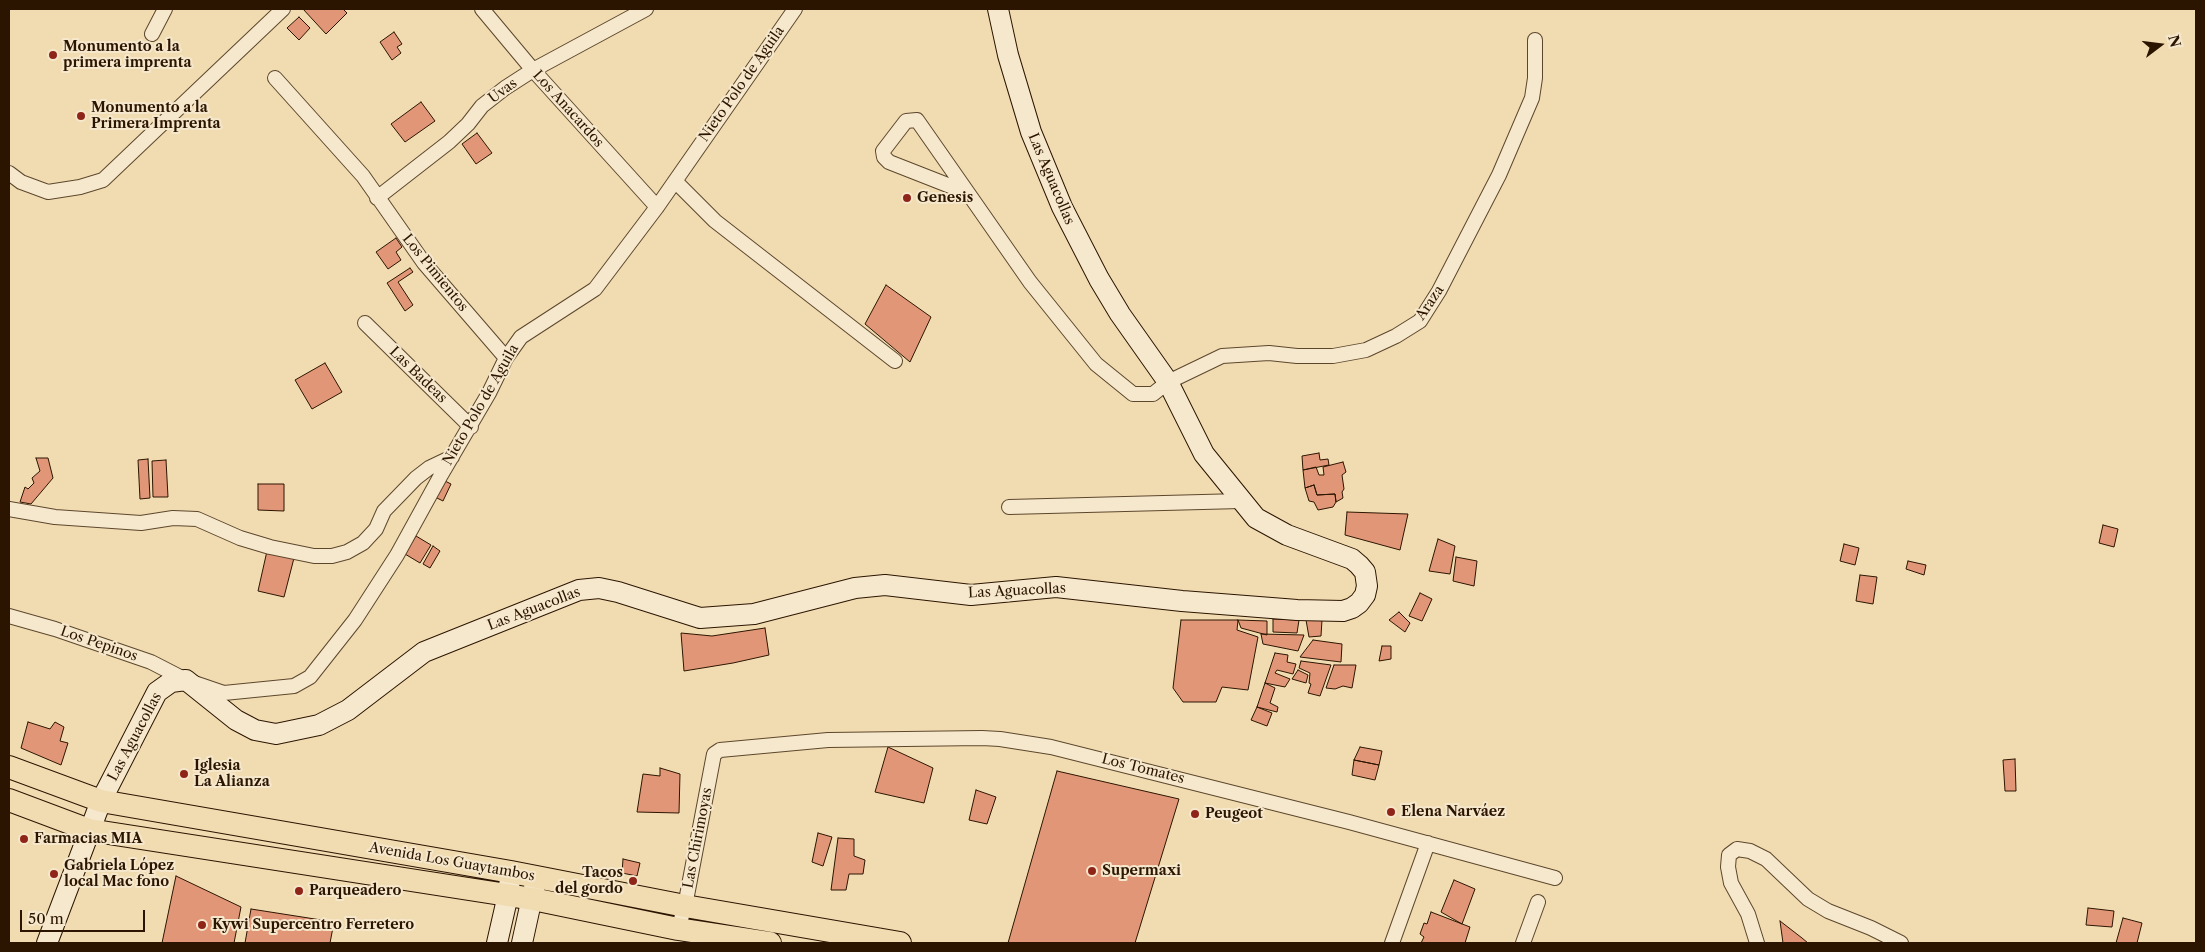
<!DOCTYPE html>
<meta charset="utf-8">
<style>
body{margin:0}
#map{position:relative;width:2205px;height:952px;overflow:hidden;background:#f1dcb2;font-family:"Libre Caslon Text",serif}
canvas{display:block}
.frame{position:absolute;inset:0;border:10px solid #2c1500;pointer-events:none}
.north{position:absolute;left:2135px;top:20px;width:50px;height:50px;-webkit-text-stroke:4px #f6e8cd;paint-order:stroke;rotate:75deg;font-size:14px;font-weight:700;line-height:20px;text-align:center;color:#2c1500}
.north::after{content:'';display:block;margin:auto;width:18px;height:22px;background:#2c1500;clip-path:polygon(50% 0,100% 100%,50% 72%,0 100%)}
.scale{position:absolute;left:20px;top:910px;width:125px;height:22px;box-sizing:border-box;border:2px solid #2c1500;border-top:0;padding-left:6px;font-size:15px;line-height:18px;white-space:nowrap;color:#2c1500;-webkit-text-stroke:4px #f6e8cd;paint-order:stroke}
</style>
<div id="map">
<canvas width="2205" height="952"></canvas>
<div class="frame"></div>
<div class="north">N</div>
<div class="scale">50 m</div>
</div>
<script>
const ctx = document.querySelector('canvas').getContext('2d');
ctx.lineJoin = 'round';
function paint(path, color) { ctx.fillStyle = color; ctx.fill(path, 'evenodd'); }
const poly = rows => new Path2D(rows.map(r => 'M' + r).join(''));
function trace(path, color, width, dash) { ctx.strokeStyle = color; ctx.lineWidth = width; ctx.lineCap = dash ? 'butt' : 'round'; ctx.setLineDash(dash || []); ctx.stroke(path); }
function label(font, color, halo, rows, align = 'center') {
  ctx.font = font + ' "Libre Caslon Text",serif'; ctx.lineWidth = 4; ctx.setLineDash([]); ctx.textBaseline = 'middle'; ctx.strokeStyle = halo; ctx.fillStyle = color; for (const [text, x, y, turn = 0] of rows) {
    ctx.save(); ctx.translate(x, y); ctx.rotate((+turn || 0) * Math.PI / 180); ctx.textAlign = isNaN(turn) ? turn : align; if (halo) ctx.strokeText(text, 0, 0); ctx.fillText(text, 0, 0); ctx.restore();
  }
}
const building = poly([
 [303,9,343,9,347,13,326,34,303,9],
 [299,17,310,28,299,40,287,28,299,17],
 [394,32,402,44,397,47,401,53,392,60,380,42,394,32],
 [421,102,435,121,405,142,391,124,421,102],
 [477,133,492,153,476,164,462,144,477,133],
 [396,238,402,247,396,252,401,260,388,269,376,252,396,238],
 [410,268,413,272,398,282,413,305,405,311,387,283,410,268],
 [886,285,931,317,910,362,865,324,886,285],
 [325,363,342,392,312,409,295,380,325,363],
 [1319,453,1320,460,1328,459,1329,465,1303,470,1302,456,1319,453],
 [36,458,48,458,53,478,31,504,20,502,25,487,28,489,34,483,32,478,40,471,36,458],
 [148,459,150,498,140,499,138,460,148,459],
 [166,460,168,497,153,497,152,461,166,460],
 [1343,462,1346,472,1342,475,1344,489,1342,492,1343,498,1336,502,1335,494,1317,495,1314,485,1305,488,1303,470,1316,467,1319,475,1324,475,1323,467,1343,462],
 [443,480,451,484,443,501,435,497,443,480],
 [258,484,284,484,284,511,258,510,258,484],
 [1314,485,1317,495,1335,494,1336,502,1333,507,1318,510,1314,502,1309,501,1305,488,1314,485],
 [1347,512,1408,514,1400,550,1345,535,1347,512],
 [2103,525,2118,529,2114,547,2099,543,2103,525],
 [416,536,431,545,420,563,405,554,416,536],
 [1438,539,1455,546,1450,574,1429,571,1438,539],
 [1844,544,1859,548,1855,565,1840,561,1844,544],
 [433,546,440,551,430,568,423,564,433,546],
 [267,551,294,558,284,597,258,591,267,551],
 [1456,557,1477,561,1474,586,1453,581,1456,557],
 [1908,561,1926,565,1924,575,1906,569,1908,561],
 [1860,575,1877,577,1873,604,1856,601,1860,575],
 [1420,593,1432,599,1422,621,1409,616,1420,593],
 [1399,612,1410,623,1405,632,1389,620,1399,612],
 [1273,619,1299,620,1297,633,1273,632,1273,619],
 [1181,620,1238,620,1237,630,1258,637,1248,690,1222,687,1216,702,1183,702,1173,688,1181,620],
 [1238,620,1267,621,1267,635,1241,628,1238,620],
 [1306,620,1322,620,1321,636,1309,637,1306,620],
 [765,628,769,655,733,663,684,671,681,633,712,636,765,628],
 [1261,634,1304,635,1298,651,1263,644,1261,634],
 [1313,640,1342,644,1341,662,1300,657,1313,640],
 [1382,646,1391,646,1391,659,1379,661,1382,646],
 [1275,653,1288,655,1287,662,1296,664,1293,674,1277,670,1275,673,1290,679,1285,687,1265,683,1275,653],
 [1301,661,1331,665,1320,696,1308,693,1311,684,1309,683,1310,673,1299,668,1301,661],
 [1334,665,1356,665,1352,688,1343,686,1335,689,1326,688,1334,665],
 [1298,670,1308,675,1306,683,1292,679,1298,670],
 [1265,683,1275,688,1270,703,1278,707,1277,712,1257,707,1265,683],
 [1257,707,1272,713,1267,726,1251,720,1257,707],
 [28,722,50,729,55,722,64,727,60,741,68,743,61,765,21,748,28,722],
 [888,747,933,768,924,803,875,792,888,747],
 [1360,747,1382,751,1379,765,1354,760,1360,747],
 [2015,759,2016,791,2005,791,2003,760,2015,759],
 [1354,760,1379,765,1375,780,1352,775,1354,760],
 [660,768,680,774,679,813,637,812,643,774,660,776,660,768],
 [1057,771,1179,799,1135,943,1008,943,1057,771],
 [976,790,996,797,987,824,969,820,976,790],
 [818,833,832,837,823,866,812,862,818,833],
 [838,838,854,839,854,856,865,860,863,874,849,874,846,890,831,890,838,838],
 [623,859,640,863,637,876,622,873,623,859],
 [176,876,241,907,234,943,162,943,176,876],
 [1454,880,1475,889,1462,924,1441,912,1454,880],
 [2088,908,2114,911,2112,927,2086,925,2088,908],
 [251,909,334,922,330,943,245,943,251,909],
 [1431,912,1470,927,1465,943,1421,943,1424,937,1420,934,1424,923,1427,924,1431,912],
 [2123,918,2142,923,2137,943,2116,943,2123,918],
 [1780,921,1802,938,1808,943,1783,943,1780,921]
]);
paint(building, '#e29678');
trace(building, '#2c1500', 1);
const street = poly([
 [482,9,533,70,657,207],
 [152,34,165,9],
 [275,78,363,176,424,263,506,358],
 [9,173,21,182,48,192,80,187,103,180,283,9],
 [675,181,715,221,895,361],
 [968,193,889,162,884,157,883,151,906,121,917,120,968,193,1030,282,1096,364,1133,394,1153,394,1168,382,1222,356,1269,353,1297,356,1333,356,1366,350,1396,336,1420,321,1439,291,1499,175,1532,98,1535,78,1535,40],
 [377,198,449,142,468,124,482,106,505,88,533,70,646,9],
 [365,323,471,427],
 [1009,507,1241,501],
 [9,509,55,517,141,523,173,518,197,519,240,538,270,547,314,556,332,556,347,552,363,543,376,529,384,511,416,478,429,468,452,457],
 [9,616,55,629,151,662,186,680,224,693,294,686,310,677,355,620,397,555,441,475,489,393,506,358,521,337,595,289,657,207,795,9],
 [678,929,685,906,714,754,720,750,828,740,982,738,1000,739,1051,747,1349,822,1555,878],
 [1392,943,1428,843],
 [1523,943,1538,902],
 [1757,943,1748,914,1731,883,1728,867,1729,855,1737,849,1750,851,1766,859,1808,899,1828,911,1871,928,1901,943]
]);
const secondary = poly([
 [47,943,101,801,157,692,171,682,186,680,236,720,255,730,276,734,319,725,348,710,424,652,579,590,599,588,618,592,700,618,754,614,855,588,885,585,971,595,1056,587,1182,601,1297,610,1343,611,1352,608,1359,603,1365,595,1367,586,1365,572,1359,565,1352,559,1287,535,1256,518,1204,454,1168,382,1120,314,1099,279,1062,207,1031,132,1008,55,998,9],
 [497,943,508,895,510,879],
 [522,943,535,884]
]);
const primary = poly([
 [9,767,101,801,511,872,685,906,900,943],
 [9,800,89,830,533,899,678,929,770,943]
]);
trace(street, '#5d472c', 16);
trace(secondary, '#2c1500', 22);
trace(primary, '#2c1500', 24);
trace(street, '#f6e8cd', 14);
trace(secondary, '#f6e8cd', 20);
trace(primary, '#f1dcb2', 22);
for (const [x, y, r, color] of [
 [53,55,5,"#8f2418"],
 [81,116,5,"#8f2418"],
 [907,198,5,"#8f2418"],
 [184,774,5,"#8f2418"],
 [1391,812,5,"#8f2418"],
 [1195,814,5,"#8f2418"],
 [24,839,5,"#8f2418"],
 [1092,871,5,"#8f2418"],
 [54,874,5,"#8f2418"],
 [633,881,5,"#8f2418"],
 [299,891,5,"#8f2418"],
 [202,925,5,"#8f2418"]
]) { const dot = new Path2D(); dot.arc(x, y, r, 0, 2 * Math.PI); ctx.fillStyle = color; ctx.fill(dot); trace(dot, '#f6e8cd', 2); }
label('bold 14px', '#2c1500', '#f6e8cd', [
 ["Monumento a la",63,47],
 ["primera imprenta",63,63],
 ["Monumento a la",91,108],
 ["Primera Imprenta",91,124],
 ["Genesis",917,198],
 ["Iglesia",194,766],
 ["La Alianza",194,782],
 ["Elena Narváez",1401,812],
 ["Peugeot",1205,814],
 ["Farmacias MIA",34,839],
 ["Gabriela López",64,866],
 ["local Mac fono",64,882],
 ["Supermaxi",1102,871],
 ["Tacos",623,873,"right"],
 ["del gordo",623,889,"right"],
 ["Parqueadero",309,891],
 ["Kywi Supercentro Ferretero",212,925]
], 'left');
label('14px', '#2c1500', '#f6e8cd', [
 ["Nieto Polo de Aguila",742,84,-55],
 ["Uvas",503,91,-36],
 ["Los Anacardos",568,109,48],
 ["Las Aguacollas",1051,179,67],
 ["Los Pimientos",435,273,51],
 ["Araza",1430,303,-56],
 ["Las Badeas",418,375,44],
 ["Nieto Polo de Aguila",481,405,-60],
 ["Las Aguacollas",1017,591,-3],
 ["Las Aguacollas",534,609,-21],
 ["Los Pepinos",99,644,19],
 ["Las Aguacollas",135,737,-62],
 ["Los Tomates",1143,769,14],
 ["Las Chirimoyas",698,838,-79],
 ["Avenida Los Guaytambos",452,862,10]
]);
</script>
